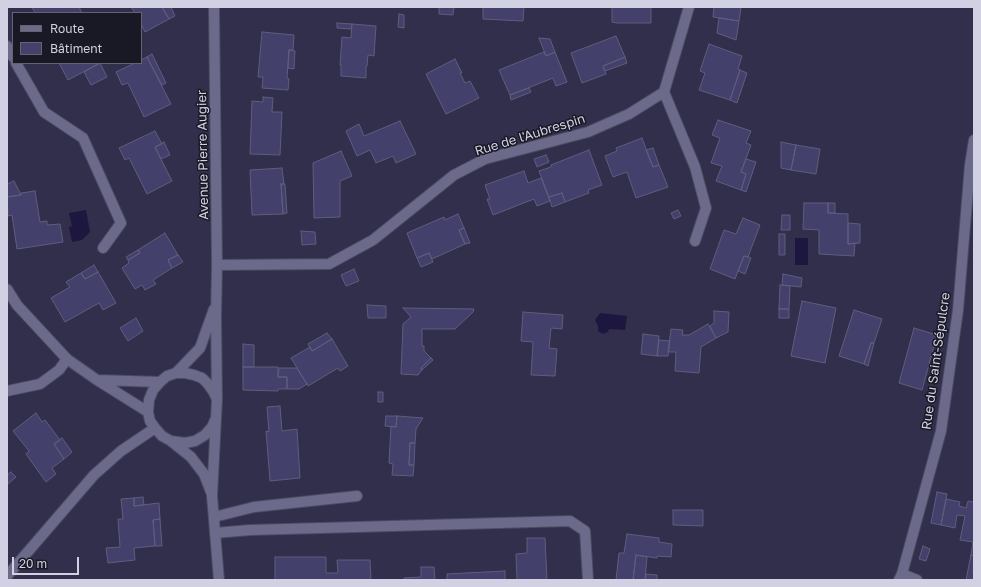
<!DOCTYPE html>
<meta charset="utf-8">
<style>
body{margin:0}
#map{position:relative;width:981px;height:587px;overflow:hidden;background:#312f4b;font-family:"Golos Text",sans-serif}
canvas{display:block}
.frame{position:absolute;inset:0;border:8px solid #d1d1e3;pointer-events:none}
.legend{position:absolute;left:12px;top:12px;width:130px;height:52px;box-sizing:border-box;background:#191926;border:1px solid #636372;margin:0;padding:5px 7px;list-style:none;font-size:12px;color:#d1d1e3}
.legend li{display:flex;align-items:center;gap:8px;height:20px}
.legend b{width:20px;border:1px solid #636372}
.scale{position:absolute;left:12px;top:557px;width:67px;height:18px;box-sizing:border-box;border:2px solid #d1d1e3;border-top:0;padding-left:5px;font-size:12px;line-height:14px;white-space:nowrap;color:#d1d1e3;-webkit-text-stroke:3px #191926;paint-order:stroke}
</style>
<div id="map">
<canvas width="981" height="587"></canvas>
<div class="frame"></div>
<ul class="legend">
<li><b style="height:5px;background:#6c6a8a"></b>Route</li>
<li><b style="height:11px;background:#44406c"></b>Bâtiment</li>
</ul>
<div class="scale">20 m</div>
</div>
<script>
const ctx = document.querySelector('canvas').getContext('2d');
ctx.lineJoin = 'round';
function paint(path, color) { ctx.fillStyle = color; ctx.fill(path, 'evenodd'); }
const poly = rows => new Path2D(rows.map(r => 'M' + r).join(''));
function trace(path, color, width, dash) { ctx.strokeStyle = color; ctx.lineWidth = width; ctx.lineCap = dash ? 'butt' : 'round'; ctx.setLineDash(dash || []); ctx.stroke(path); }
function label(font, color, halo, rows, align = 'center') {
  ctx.font = font + ' "Golos Text",sans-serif'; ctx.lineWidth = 3; ctx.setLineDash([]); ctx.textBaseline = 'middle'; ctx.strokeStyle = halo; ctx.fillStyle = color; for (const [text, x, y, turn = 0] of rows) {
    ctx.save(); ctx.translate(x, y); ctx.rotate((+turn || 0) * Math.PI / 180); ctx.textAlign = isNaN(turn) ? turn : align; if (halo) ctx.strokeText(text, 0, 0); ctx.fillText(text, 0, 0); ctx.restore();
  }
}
paint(poly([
 [86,210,90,232,82,240,72,242,69,227,72,226,69,213],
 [795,238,808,238,808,265,795,265],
 [600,313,627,316,625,330,609,329,608,332,603,334,598,331,598,326,595,320]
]), '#1d163e');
const building = poly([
 [32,7,79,7,82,13,35,13,32,7],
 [131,7,162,7,169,19,145,32,141,24,141,13,135,13,131,7],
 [162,7,171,7,175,16,169,19,162,7],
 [439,7,454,7,453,15,439,14,439,7],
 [483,7,524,7,523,21,483,19,483,7],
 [612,7,651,7,651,23,617,23,612,22,612,7],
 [714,7,736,7,741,8,739,21,713,17,714,7],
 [399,14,404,15,404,28,398,27,399,14],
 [719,18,739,21,736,40,717,33,719,18],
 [337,23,352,24,351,29,337,28,337,23],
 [352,24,376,26,374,56,368,55,367,66,366,66,366,78,341,76,341,65,340,65,342,37,351,38,352,24],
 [262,32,294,35,293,50,289,50,287,78,289,79,288,90,262,88,263,77,258,77,262,32],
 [616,36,625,57,603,66,606,74,582,83,571,53,616,36],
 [539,38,550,39,555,52,546,56,539,38],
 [709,44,742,56,738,69,740,70,730,100,699,90,705,73,700,71,709,44],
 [289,50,295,51,294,69,288,68,289,50],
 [544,52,546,56,555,52,567,82,556,86,553,78,510,95,499,70,544,52],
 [152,54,166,83,162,85,147,57,152,54],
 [147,57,171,104,144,117,128,83,122,85,116,72,135,63,141,63,141,60,147,57],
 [625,57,627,63,605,71,603,66,625,57],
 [455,59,462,73,460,73,465,83,470,81,479,98,446,114,426,74,455,59],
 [59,63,100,63,68,80,59,63],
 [100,63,107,77,91,85,84,72,100,63],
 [740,70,747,73,737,103,730,100,740,70],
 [529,88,531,92,511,100,510,95,529,88],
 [263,97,273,98,272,112,282,112,280,155,250,154,252,101,263,102,263,97],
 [718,120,751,131,746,143,751,145,741,172,746,174,741,190,716,181,722,166,711,163,720,138,712,135,718,120],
 [400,121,416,154,396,163,393,156,376,163,370,150,357,156,346,131,359,124,364,136,400,121],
 [155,131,162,144,155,147,172,181,147,194,129,158,125,160,119,148,155,131],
 [642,138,653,167,659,165,668,187,636,198,627,172,613,177,605,156,617,151,616,148,642,138],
 [164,142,170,155,161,159,155,147,164,142],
 [781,142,796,145,791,170,781,168,781,142],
 [796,145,820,149,816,174,791,170,796,145],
 [653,148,659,165,653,167,646,150,653,148],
 [589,150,602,185,588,190,589,193,565,202,562,193,549,197,539,171,551,167,551,165,589,150],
 [341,151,352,176,340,181,340,217,314,218,313,163,341,151],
 [546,155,549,162,537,167,534,159,546,155],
 [746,159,756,162,746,192,741,190,746,174,741,172,746,159],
 [282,168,284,184,281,184,283,214,252,215,250,170,282,168],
 [524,171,528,183,541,178,550,201,537,206,534,199,493,215,487,199,490,199,485,185,524,171],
 [14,181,21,195,7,197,7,184,14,181],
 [281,184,285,184,287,213,283,214,281,184],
 [35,191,40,222,47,221,47,225,60,224,63,242,17,249,12,215,8,216,7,197,21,195,21,193,35,191],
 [562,193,565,202,552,207,549,197,562,193],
 [804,203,828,203,828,213,848,214,848,244,855,243,854,256,819,254,819,230,803,229,804,203],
 [828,203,835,203,835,213,828,213,828,203],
 [678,210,681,216,674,219,671,213,678,210],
 [458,214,464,228,459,230,465,244,432,259,429,253,417,258,407,233,444,217,445,220,458,214],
 [782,215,790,215,790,230,781,230,782,215],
 [743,218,760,225,748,257,744,256,735,279,710,269,724,230,736,234,743,218],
 [848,223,860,224,860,243,848,244,848,223],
 [464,228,470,243,465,244,459,230,464,228],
 [301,231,315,232,316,244,302,245,301,231],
 [165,233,178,255,168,260,172,268,153,280,156,284,145,290,142,285,135,289,122,268,129,263,128,260,140,253,138,250,165,233],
 [779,234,785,234,785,255,779,255,779,234],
 [138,250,140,253,128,260,126,257,138,250],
 [429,253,433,262,421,267,417,258,429,253],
 [178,255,183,262,172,268,168,260,178,255],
 [744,256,751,258,745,274,738,271,744,256],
 [94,265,98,272,85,279,81,273,94,265],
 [354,269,359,281,346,286,341,275,354,269],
 [98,272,116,303,103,310,99,303,65,322,51,298,70,287,66,282,81,273,85,279,98,272],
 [783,274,802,278,801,287,782,285,783,274],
 [780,285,790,286,789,309,779,309,780,285],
 [802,301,836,308,825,363,791,356,802,301],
 [367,305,386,306,386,318,368,318,367,305],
 [403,308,474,309,473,312,455,329,422,329,422,346,424,346,424,351,431,358,421,368,422,370,418,375,401,374,403,324,411,317,403,308],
 [779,309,789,309,789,318,779,318,779,309],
 [854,310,882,319,874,343,871,343,864,364,839,356,854,310],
 [714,311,729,312,728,332,716,338,710,326,714,323,714,311],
 [523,312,563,315,562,329,551,328,549,348,557,349,555,376,531,375,533,342,521,341,523,312],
 [136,318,143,331,128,341,120,328,136,318],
 [708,324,716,338,701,347,699,373,675,371,676,352,668,352,671,329,683,330,682,335,689,335,708,324],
 [914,328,937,335,922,390,899,383,914,328],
 [327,333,332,339,312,351,308,344,327,333],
 [643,334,659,336,657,356,641,354,643,334],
 [332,339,348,366,340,371,338,368,308,386,291,358,310,347,312,351,332,339],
 [659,340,670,341,668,356,657,356,659,340],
 [871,343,874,343,868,366,864,364,871,343],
 [243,344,254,345,254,367,243,367,243,344],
 [431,358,433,360,422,370,421,368,431,358],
 [243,367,278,367,278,377,287,377,287,389,278,389,278,391,243,390,243,367],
 [279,368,297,368,307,384,299,389,287,389,287,377,278,377,279,368],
 [378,392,383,392,383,402,378,402,378,392],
 [280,406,282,431,297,429,300,478,270,481,266,431,269,432,267,407,280,406],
 [36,413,42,422,45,420,60,440,54,444,64,459,52,468,56,474,46,482,26,454,29,451,13,431,36,413],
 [386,416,397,416,396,427,385,426,386,416],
 [397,416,423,418,416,429,415,443,410,443,409,465,414,465,413,476,392,475,393,464,389,463,391,426,396,427,397,416],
 [62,438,72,452,64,459,54,444,62,438],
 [410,443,415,443,414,465,409,465,410,443],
 [11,472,16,477,7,485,7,475,11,472],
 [937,492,947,494,941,525,931,523,937,492],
 [143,497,144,505,134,506,134,498,143,497],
 [134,498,134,506,159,503,160,519,153,520,155,546,134,548,135,560,108,563,106,548,120,547,118,519,123,519,121,499,134,498],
 [946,499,960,502,959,506,966,508,968,501,974,502,974,556,971,555,973,542,960,540,965,516,957,515,955,528,941,525,946,499],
 [673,510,703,510,703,526,673,525,673,510],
 [160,519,162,546,155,546,153,520,160,519],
 [627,534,659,538,659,542,672,544,671,557,657,556,657,558,636,555,633,580,616,580,619,553,624,553,627,534],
 [527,538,545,538,547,580,517,580,516,554,527,553,527,538],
 [923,546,930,549,926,561,919,559,923,546],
 [636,555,647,557,645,580,633,580,636,555],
 [971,555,974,556,974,580,966,580,971,555],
 [275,557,326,557,326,573,338,573,337,560,370,560,371,580,275,580,275,557],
 [421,567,434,567,435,580,404,580,404,578,421,577,421,567],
 [505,571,505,580,447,580,447,574,505,571],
 [646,574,657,575,657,580,645,580,646,574]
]);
paint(building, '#44406c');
trace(building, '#5f5d7d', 1);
const lane = poly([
 [7,391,40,384,59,370,67,359],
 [214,517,254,507,357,496],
 [215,533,250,530,570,521,585,531,588,580],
 [902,574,917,580]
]);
const street = poly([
 [214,7,217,265,216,317,217,399,212,496,219,580],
 [7,46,13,57],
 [16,63,44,112,83,138,121,223,103,248],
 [664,92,695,167,706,208,695,241],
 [217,265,329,264,373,240,454,175,485,159,588,132,629,114,664,92,689,7],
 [7,289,17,305,67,359,97,380,148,412],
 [176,373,200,348,214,309],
 [98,380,160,382],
 [215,420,212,427,205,435,195,441,185,443,171,441,162,436,155,428,150,421,148,412,149,400,153,390,160,382,167,376,176,373,185,373,194,375,202,378,208,384,213,391,216,397],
 [171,441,191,457,204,474,211,492],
 [7,576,94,475,121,451,155,428],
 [899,580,902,574,941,431,958,310,970,165,974,140]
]);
trace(lane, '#4d4a62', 12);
trace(street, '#4d4a62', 12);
trace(lane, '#6c6a8a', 10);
trace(street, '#6c6a8a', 10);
label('13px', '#d1d1e3', '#191926', [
 ["Rue de l'Aubrespin",530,135,-17],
 ["Avenue Pierre Augier",203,155,-91],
 ["Rue du Saint-Sépulcre",936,361,-82]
]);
</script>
